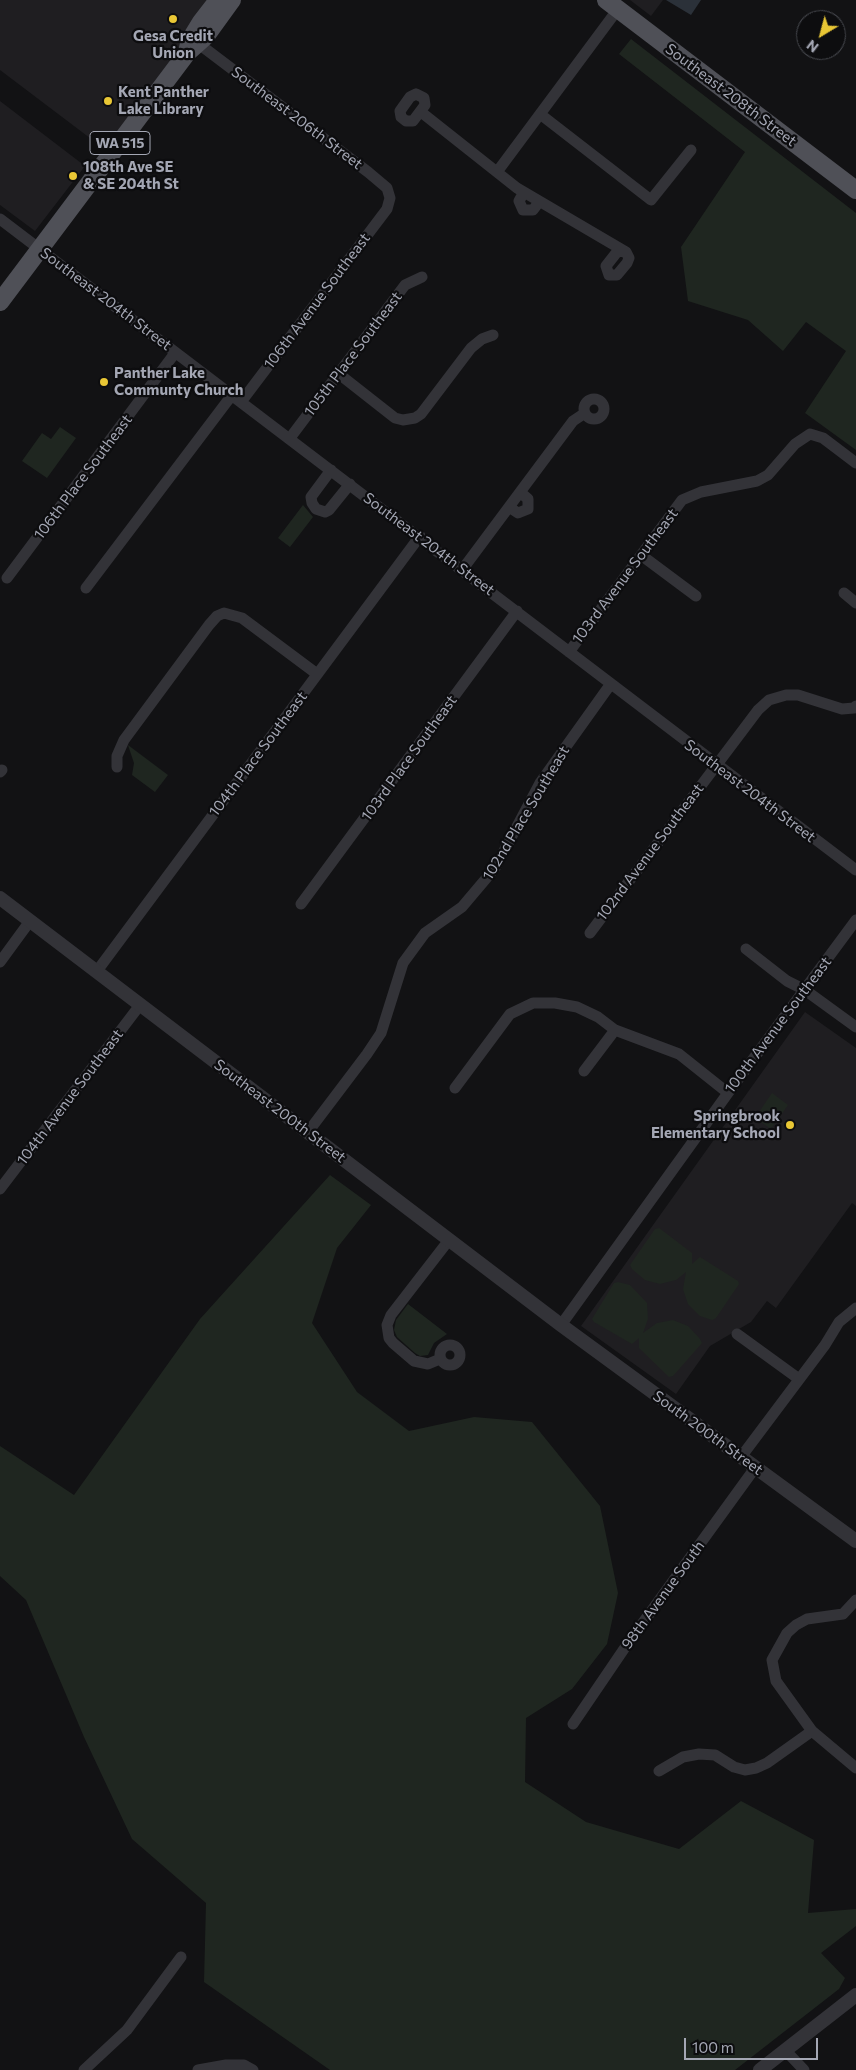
<!DOCTYPE html>
<style>
body{margin:0}
#map{position:relative;width:856px;height:2070px;overflow:hidden;background:#121214;font-family:Commissioner,sans-serif}
canvas{display:block}
.north{position:absolute;left:796px;top:10px;width:50px;height:50px;box-sizing:border-box;background:#0d0d0f;border:1px solid #494b51;border-radius:50%;rotate:217deg;font-size:14px;font-weight:700;line-height:20px;text-align:center;color:#a4a7b4}
.north::after{content:'';display:block;margin:auto;width:18px;height:22px;background:#e9c735;clip-path:polygon(50% 0,100% 100%,50% 72%,0 100%)}
.scale{position:absolute;left:684px;top:2038px;width:134px;height:22px;box-sizing:border-box;border:2px solid #a4a7b4;border-top:0;padding-left:6px;font-size:15px;line-height:18px;white-space:nowrap;color:#a4a7b4;-webkit-text-stroke:4px #0d0d0f;paint-order:stroke}
</style>
<div id="map">
<canvas width="856" height="2070"></canvas>
<div class="north">N</div>
<div class="scale">100 m</div>
</div>
<script>
const ctx = document.querySelector('canvas').getContext('2d');
ctx.lineJoin = 'round';
function paint(path, color) { ctx.fillStyle = color; ctx.fill(path, 'evenodd'); }
const poly = rows => new Path2D(rows.map(r => 'M' + r).join(''));
function trace(path, color, width, dash) { ctx.strokeStyle = color; ctx.lineWidth = width; ctx.lineCap = dash ? 'butt' : 'round'; ctx.setLineDash(dash || []); ctx.stroke(path); }
function label(font, color, halo, rows, align = 'center') {
  ctx.font = font + ' Commissioner,sans-serif'; ctx.lineWidth = 4.5; ctx.setLineDash([]); ctx.textBaseline = 'middle'; ctx.strokeStyle = halo; ctx.fillStyle = color; for (const [text, x, y, turn = 0] of rows) {
    ctx.save(); ctx.translate(x, y); ctx.rotate((+turn || 0) * Math.PI / 180); ctx.textAlign = isNaN(turn) ? turn : align; if (halo) ctx.strokeText(text, 0, 0); ctx.fillText(text, 0, 0); ctx.restore();
  }
}
paint(poly([
 [0,0,226,0,111,154,0,70],
 [630,0,663,0,651,16],
 [0,101,85,166,35,231,0,205],
 [805,1012,856,1048,856,1206,852,1203,776,1308,767,1301,751,1322,710,1346,676,1394,581,1326]
]), '#1f1e21');
paint(poly([
 [631,39,856,213,856,450,805,413,846,351,806,322,783,351,748,320,688,301,681,247,745,152,619,54],
 [60,427,76,438,47,478,22,461,42,433,51,439],
 [303,505,313,517,290,547,278,538],
 [128,745,168,775,155,792,132,775,134,763],
 [772,1093,788,1105,771,1129,755,1118],
 [330,1175,371,1205,337,1248,312,1323,357,1392,409,1431,474,1417,532,1422,600,1506,618,1593,607,1644,572,1689,526,1718,525,1782,586,1822,679,1849,741,1801,814,1840,808,1913,856,1909,856,1926,821,1953,845,1978,839,1989,735,2070,330,2070,204,1982,206,1903,132,1839,84,1737,26,1600,0,1576,0,1446,74,1495,200,1319],
 [659,1228,692,1253,692,1264,700,1257,738,1281,739,1284,716,1318,712,1320,700,1316,688,1304,683,1289,686,1272,676,1280,660,1284,645,1280,632,1269,630,1265,655,1229],
 [618,1282,630,1285,647,1303,648,1319,643,1333,657,1323,673,1320,688,1326,700,1339,702,1343,673,1376,669,1377,639,1348,639,1338,632,1344,594,1322,592,1319,614,1283],
 [408,1304,447,1334,434,1343,428,1355,420,1356,415,1353,397,1337,394,1330,396,1320]
]), '#1f2620');
paint(poly([
 [666,0,701,0,691,15]
]), '#2b3139');
trace(poly([
 [199,44,368,172,387,188,390,198,387,209,241,402],
 [416,94,424,98,425,105,413,121,406,121,401,117,400,111,410,97,416,94],
 [421,112,517,188,626,252,629,258,627,263,617,275,609,275,606,266,617,252,623,251],
 [540,114,651,200,691,150],
 [497,172,618,9],
 [524,192,519,201,523,210,533,210,539,202],
 [0,219,856,870],
 [339,374,395,418,403,420,415,418,421,414,471,348,482,339,493,335],
 '584 409a10 10 0 1 1 20 0a10 10 0 1 1-20 0Z',
 [290,438,405,285,422,277],
 [331,470,311,497,312,503,316,509,325,512,329,510,350,484],
 [509,507,518,513,528,509,528,499,520,492],
 [641,555,696,596],
 [462,570,573,421,585,413],
 [7,578,175,353],
 [86,588,232,395],
 [844,593,856,603],
 [569,652,682,500,701,492,757,481,768,475,795,444,810,434,823,438,856,463],
 [117,767,117,756,124,740,209,625,217,616,224,613,242,618,317,674],
 [0,772,2,770],
 [301,904,517,611],
 [590,933,758,710,769,700,786,695,798,695,842,709,854,708,856,706],
 [746,949,787,981,805,990,856,1027],
 [0,962,30,921],
 [97,971,420,536],
 [584,1071,615,1030],
 [455,1088,510,1014,533,1003,555,1003,577,1007,598,1017,615,1030,679,1054,728,1093],
 [308,1132,367,1054,381,1033,403,963,425,933,462,907,495,868,540,783,610,685],
 [0,1189,140,1005],
 [561,1325,728,1093,856,920],
 [737,1334,799,1379],
 '440 1355a10 10 0 1 1 20 0a10 10 0 1 1-20 0Z',
 [440,1359,428,1364,414,1361,393,1343,389,1338,387,1325,391,1315,449,1240],
 [741,1457,825,1345,839,1322,856,1308],
 [856,1600,843,1614,807,1619,796,1625,787,1633,772,1660,776,1681,812,1731,856,1768],
 [573,1724,626,1646,755,1468],
 [659,1771,683,1757,699,1754,715,1755,734,1767,745,1770,756,1768,767,1763,812,1731],
 [786,2051,804,2070],
 [84,2070,127,2030,181,1957],
 [198,2070,226,2065,244,2065,253,2070]
]), '#333338', 11);
trace(poly([
 [0,898,561,1325,856,1541],
 [760,2070,856,1995]
]), '#333338', 14);
trace(poly([
 [606,0,856,190],
 [188,48,190,40,201,22,218,0],
 [0,302,187,53,206,36,232,0]
]), '#4f5057', 18);
for (const [x, y, r, color] of [
 [173,19,5,"#e9c735"],
 [108,101,5,"#e9c735"],
 [73,176,5,"#e9c735"],
 [104,382,5,"#e9c735"],
 [790,1125,5,"#e9c735"]
]) { const dot = new Path2D(); dot.arc(x, y, r, 0, 2 * Math.PI); ctx.fillStyle = color; ctx.fill(dot); trace(dot, '#0d0d0f', 2); }
for (const [x, y, w] of [
 [120,143,60]
]) { const box = new Path2D(); box.roundRect(x - w / 2, y - 11.5, w, 23, 4); ctx.fillStyle = '#0d0d0f'; ctx.fill(box); trace(box, '#a4a7b4', 1); }
label('bold 14px', '#a4a7b4', null, [
 ["WA 515",120,143]
]);
label('bold 15px', '#a4a7b4', '#0d0d0f', [
 ["Gesa Credit",173,36,"center"],
 ["Union",173,53,"center"],
 ["Kent Panther",118,92],
 ["Lake Library",118,109],
 ["108th Ave SE",83,167],
 ["& SE 204th St",83,184],
 ["Panther Lake",114,373],
 ["Communty Church",114,390],
 ["Springbrook",780,1116,"right"],
 ["Elementary School",780,1133,"right"]
], 'left');
label('15px', '#a4a7b4', '#0d0d0f', [
 ["Southeast 208th Street",731,95,37],
 ["Southeast 206th Street",297,118,37],
 ["Southeast 204th Street",106,299,37],
 ["106th Avenue Southeast",317,301,-53],
 ["105th Place Southeast",353,354,-53],
 ["106th Place Southeast",83,477,-53],
 ["Southeast 204th Street",429,544,37],
 ["103rd Avenue Southeast",625,576,-53],
 ["104th Place Southeast",258,754,-53],
 ["103rd Place Southeast",409,758,-54],
 ["Southeast 204th Street",750,791,37],
 ["102nd Place Southeast",526,813,-59],
 ["102nd Avenue Southeast",650,852,-53],
 ["100th Avenue Southeast",778,1025,-53],
 ["104th Avenue Southeast",70,1097,-53],
 ["Southeast 200th Street",280,1111,37],
 ["South 200th Street",708,1433,36],
 ["98th Avenue South",663,1595,-54]
]);
</script>
